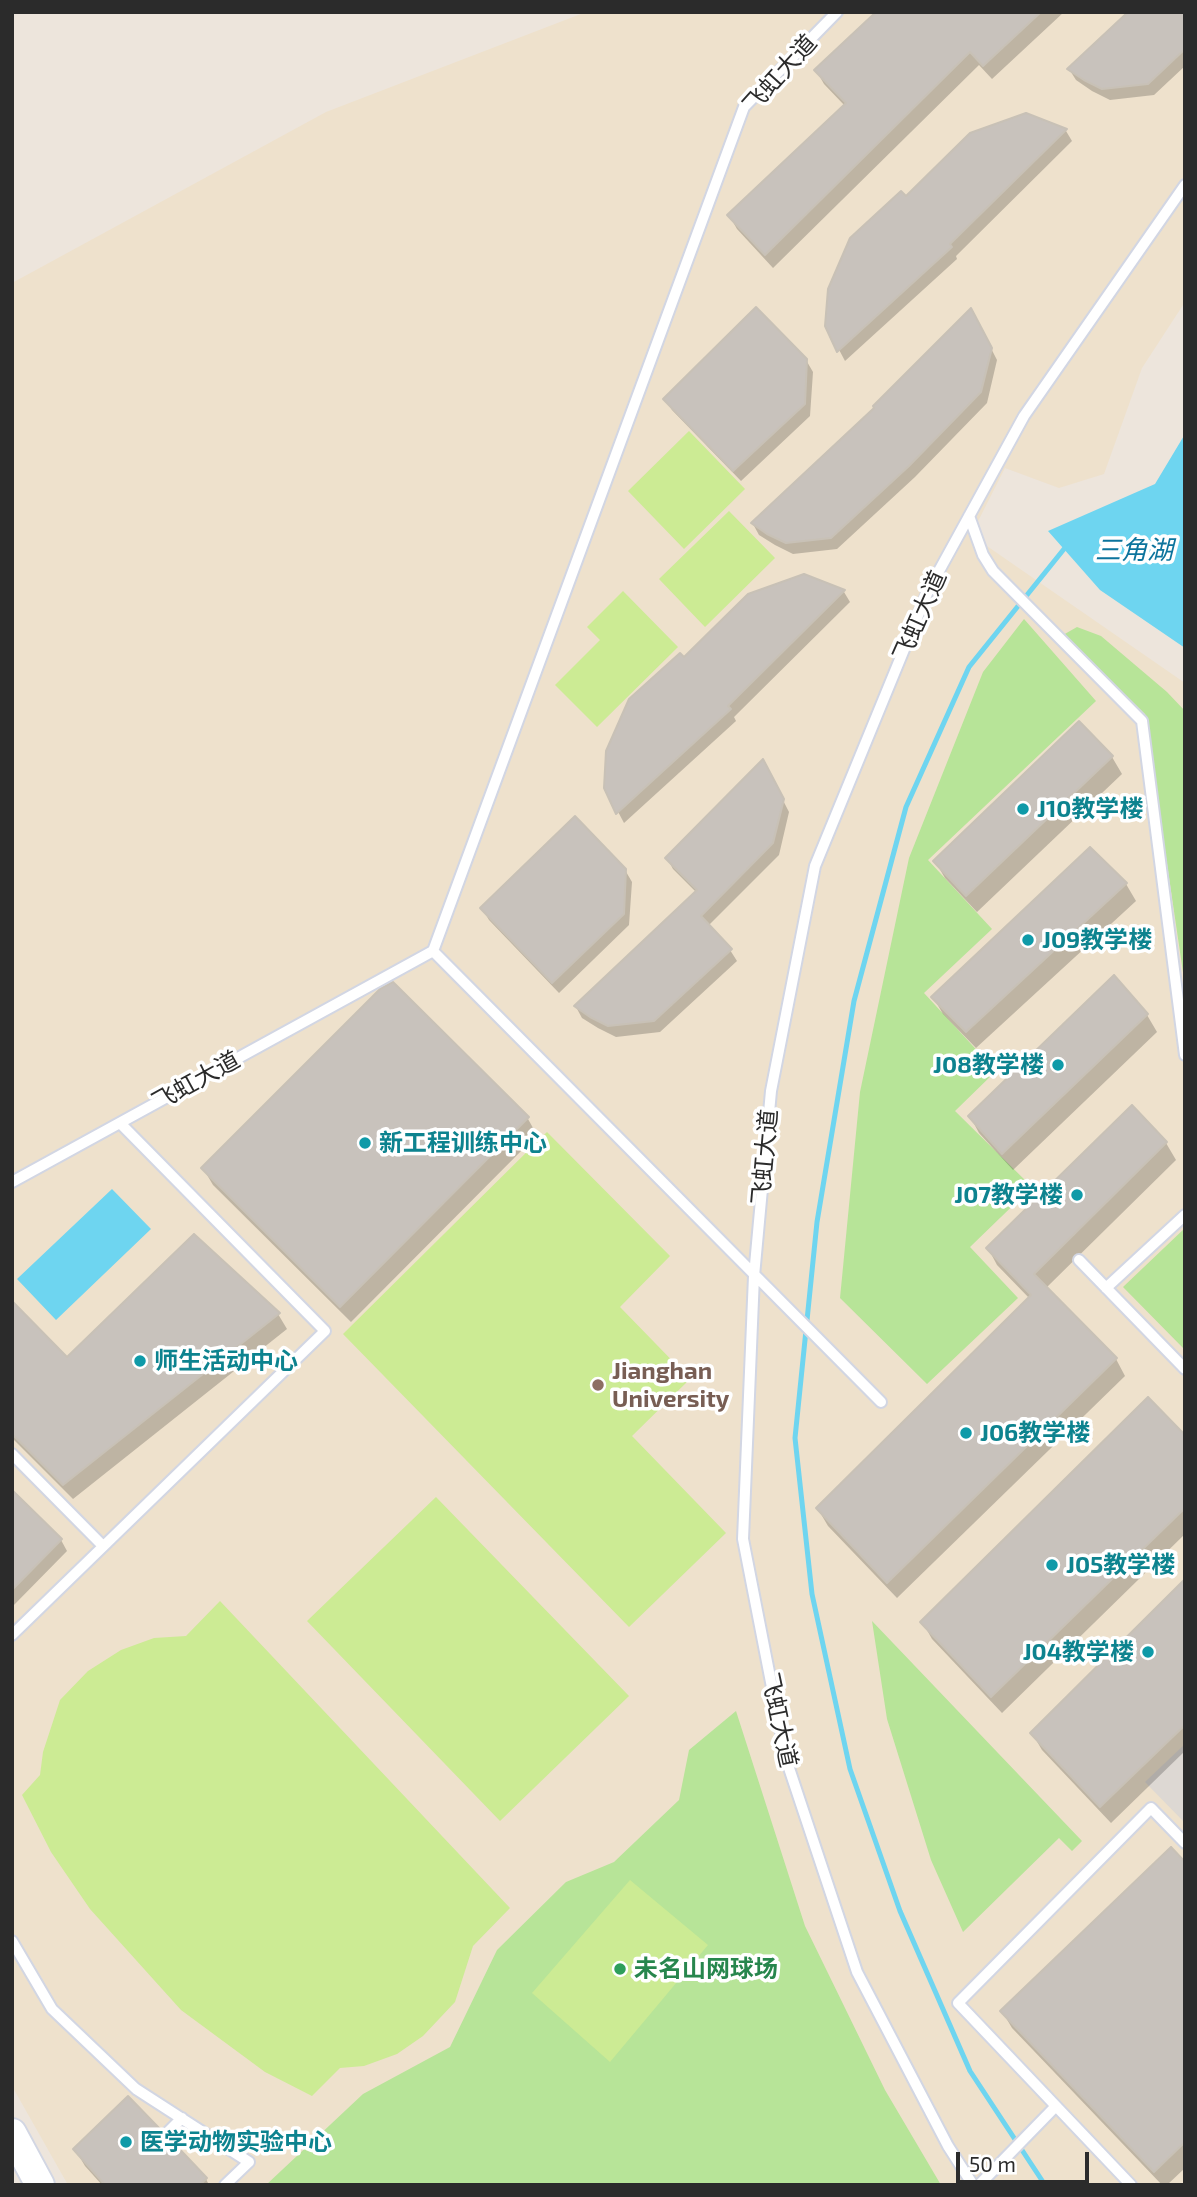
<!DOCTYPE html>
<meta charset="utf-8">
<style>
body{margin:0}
#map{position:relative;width:1197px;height:2197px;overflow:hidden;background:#ede5dc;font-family:"Exo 2",sans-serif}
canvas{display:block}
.frame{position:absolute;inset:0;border:14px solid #2b2b2b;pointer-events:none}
.scale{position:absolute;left:956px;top:2152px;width:133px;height:32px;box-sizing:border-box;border:4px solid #2b2b2b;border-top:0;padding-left:9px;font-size:21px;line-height:24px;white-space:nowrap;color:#2b2b2b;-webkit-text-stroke:5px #fff;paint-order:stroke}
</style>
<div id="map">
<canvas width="1197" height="2197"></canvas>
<div class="frame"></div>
<div class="scale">50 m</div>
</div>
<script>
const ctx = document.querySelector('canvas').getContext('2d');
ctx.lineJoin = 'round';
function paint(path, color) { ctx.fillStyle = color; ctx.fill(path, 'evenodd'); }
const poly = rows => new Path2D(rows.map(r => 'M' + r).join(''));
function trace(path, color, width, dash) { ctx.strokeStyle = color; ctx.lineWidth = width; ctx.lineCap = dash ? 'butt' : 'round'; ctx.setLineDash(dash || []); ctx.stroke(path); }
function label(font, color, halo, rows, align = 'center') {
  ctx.font = font + ' "Exo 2","Noto Sans SC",sans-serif'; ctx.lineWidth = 7; ctx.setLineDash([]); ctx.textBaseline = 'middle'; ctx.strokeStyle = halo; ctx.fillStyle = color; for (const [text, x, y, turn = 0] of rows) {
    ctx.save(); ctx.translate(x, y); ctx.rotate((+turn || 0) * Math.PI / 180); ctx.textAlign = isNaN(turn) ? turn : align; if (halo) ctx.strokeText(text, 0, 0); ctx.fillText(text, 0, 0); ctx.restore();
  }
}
paint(poly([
 [586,12,1185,12,1185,302,1142,368,1104,474,1059,488,1005,468,971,535,1185,683,1185,2185,68,2185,12,2086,12,283,326,112]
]), '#eee1cc');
paint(poly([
 [1024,619,1096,701,928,860,992,929,924,993,996,1071,955,1111,1032,1187,970,1247,1018,1298,927,1384,840,1298,860,1092,909,858,983,672],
 [1077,627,1101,636,1167,692,1185,711,1185,986,1145,714,1063,635],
 [1185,1228,1185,1350,1123,1287],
 [872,1621,1082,1841,1072,1851,1059,1838,963,1932,931,1860,887,1719],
 [736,1711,805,1926,885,2090,941,2185,266,2185,363,2094,450,2047,497,1950,566,1882,614,1862,679,1800,689,1750]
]), '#b7e498');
paint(poly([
 [689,431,745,489,684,549,628,491],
 [729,511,775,558,705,627,659,579],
 [623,591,678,647,597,727,555,685,600,640,587,627],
 [547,1132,670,1256,620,1307,690,1379,632,1436,726,1533,629,1627,343,1334],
 [436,1497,629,1696,500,1821,307,1621],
 [220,1601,510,1908,473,1946,455,2002,423,2036,397,2054,364,2066,340,2068,312,2096,265,2072,181,2010,90,1909,51,1852,22,1795,40,1775,43,1752,60,1700,88,1671,121,1650,154,1638,186,1636],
 [630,1880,708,1945,610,2062,532,1993]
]), '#cceb94');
paint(poly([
 [1185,1744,1185,1823,1145,1782]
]), '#ddd8d3');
paint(poly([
 [1185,434,1185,648,1100,590,1048,531,1155,484],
 [112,1189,151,1229,56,1320,17,1279]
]), '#6ed5f0');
paint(poly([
 [878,12,1064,12,992,79,979,65,773,268,737,229,729,215,845,106,824,84,816,70],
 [1185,12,1185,66,1154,95,1110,100,1092,91,1076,80,1069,69],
 [1026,115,1066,131,1072,141,956,256,957,259,845,361,826,325,906,199],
 [977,321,997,360,987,403,915,477,837,549,793,554,775,545,759,535,753,524],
 [806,360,813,372,810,416,741,481,672,410,665,399],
 [804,576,844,592,850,602,734,717,736,721,624,823,605,787,684,660],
 [1079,723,1112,757,1122,774,977,912,945,878,935,861],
 [769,773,789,812,779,855,708,926,730,950,737,961,660,1032,616,1037,598,1028,582,1018,576,1007,697,893,673,869,667,858],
 [1090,849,1126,884,1136,901,976,1048,943,1014,933,997],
 [625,870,632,882,629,925,559,993,489,920,482,908],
 [1114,977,1147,1015,1157,1032,1013,1170,979,1133,970,1116],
 [393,984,528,1119,537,1135,351,1322,213,1185,203,1168],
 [1166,1143,1176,1160,1046,1288,1116,1359,1125,1376,897,1598,828,1526,818,1509,1030,1299,997,1265,988,1248],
 [12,1304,67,1360,278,1314,287,1329,73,1499,12,1438],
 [1185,1437,1185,1534,1002,1713,932,1639,923,1623],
 [12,1493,61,1540,67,1551,12,1607],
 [1185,1582,1185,1751,1111,1823,1042,1750,1032,1733],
 [1185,1865,1185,2168,1167,2185,1162,2185,1012,2028,1002,2011],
 [158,2130,166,2144,206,2179,209,2185,102,2185,85,2166,75,2149]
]), '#0003');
trace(poly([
 [1045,2185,970,2071,900,1911,850,1769,812,1594,795,1438,817,1222,854,1001,906,807,969,667,1064,549]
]), '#6ed5f0', 5);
const building = poly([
 [876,12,1041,12,983,66,970,52,765,255,727,215,846,103,814,70,876,12],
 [1128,12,1185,12,1185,49,1148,84,1102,89,1084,80,1067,69,1128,12],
 [1026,113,1067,129,950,244,952,247,837,352,825,326,828,289,850,238,901,191,906,196,970,133,1026,113],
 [756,307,807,359,805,404,733,471,663,399,756,307],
 [971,308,992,348,981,392,909,466,831,538,786,543,767,534,751,523,874,408,873,406,971,308],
 [804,574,845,590,728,706,731,709,616,814,604,788,606,751,629,699,680,653,684,657,748,594,804,574],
 [1079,721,1113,756,966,896,933,861,1079,721],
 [763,759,784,799,773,843,701,916,732,949,654,1021,608,1026,590,1017,574,1006,697,890,665,858,763,759],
 [575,816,626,869,624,914,552,983,480,908,575,816],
 [1090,847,1127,883,966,1032,931,997,1090,847],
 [1114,975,1148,1014,1002,1154,968,1116,1114,975],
 [393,982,529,1117,340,1307,201,1168,380,989,393,982],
 [1132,1105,1167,1142,1034,1274,1117,1358,887,1583,816,1508,1031,1295,986,1248,1132,1105],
 [194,1234,280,1313,63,1485,12,1434,12,1301,67,1357,194,1234],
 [1148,1397,1185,1435,1185,1508,991,1697,920,1622,1148,1397],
 [12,1490,62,1539,12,1590,12,1490],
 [1185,1579,1185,1725,1100,1807,1030,1733,1185,1579],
 [1171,1847,1185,1862,1185,2142,1154,2172,1000,2011,1171,1847],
 [128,2096,160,2129,157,2134,159,2140,164,2143,171,2140,207,2178,200,2185,105,2185,73,2149,128,2096]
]);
paint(building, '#c8c2bc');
trace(building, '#c8c1b6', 2);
const lane = poly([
 [969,516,983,555,993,571,1142,721,1185,1055],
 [433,951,881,1402],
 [12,1182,433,951,744,107,837,12],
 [1079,1260,1185,1369],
 [1106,1288,1185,1215],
 [12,1454,103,1546],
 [12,1635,325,1331,120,1123],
 [12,1941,52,2009,136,2089,249,2162,225,2185],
 [165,2135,182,2118],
 [973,2185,948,2146,857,1972,786,1759,743,1539,754,1276,771,1091,815,866,928,591,1024,416,1185,185],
 [979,2185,1056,2106],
 [1131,2185,958,2003,1151,1808,1185,1843]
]);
const secondary = poly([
 [12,2133,40,2185]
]);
trace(lane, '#d2d6e3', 14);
trace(secondary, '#d2d6e3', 32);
trace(lane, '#fff', 10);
trace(secondary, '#fff', 28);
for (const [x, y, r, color] of [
 [1023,809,7,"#0f9aa8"],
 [1028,940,7,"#0f9aa8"],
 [1058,1065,7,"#0f9aa8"],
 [365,1143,7,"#0f9aa8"],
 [1077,1195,7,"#0f9aa8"],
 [140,1361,7,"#0f9aa8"],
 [598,1385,7,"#8d6e63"],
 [966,1433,7,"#0f9aa8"],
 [1052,1565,7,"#0f9aa8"],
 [1148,1652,7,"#0f9aa8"],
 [620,1969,7,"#2e9e5b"],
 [126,2142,7,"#0f9aa8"]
]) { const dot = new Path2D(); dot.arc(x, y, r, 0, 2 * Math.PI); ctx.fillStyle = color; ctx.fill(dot); trace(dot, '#fff', 2.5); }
label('24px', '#2b2b2b', '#fff', [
 ["飞虹大道",780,74,-48],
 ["飞虹大道",920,616,-66],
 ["飞虹大道",196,1081,-29],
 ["飞虹大道",765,1157,-85],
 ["飞虹大道",779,1720,78]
]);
label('bold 24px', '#0d838f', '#fff', [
 ["J10教学楼",1037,809],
 ["J09教学楼",1042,940],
 ["J08教学楼",1044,1065,"right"],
 ["新工程训练中心",379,1143],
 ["J07教学楼",1063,1195,"right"],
 ["师生活动中心",154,1361],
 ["J06教学楼",980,1433],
 ["J05教学楼",1066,1565],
 ["J04教学楼",1134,1652,"right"],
 ["医学动物实验中心",140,2142]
], 'left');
label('bold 24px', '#785e54', '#fff', [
 ["Jianghan",612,1371],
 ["University",612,1399]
], 'left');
label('bold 24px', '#27864d', '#fff', [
 ["未名山网球场",634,1969]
], 'left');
label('italic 26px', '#0c749d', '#fff', [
 ["三角湖",1134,550]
]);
</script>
